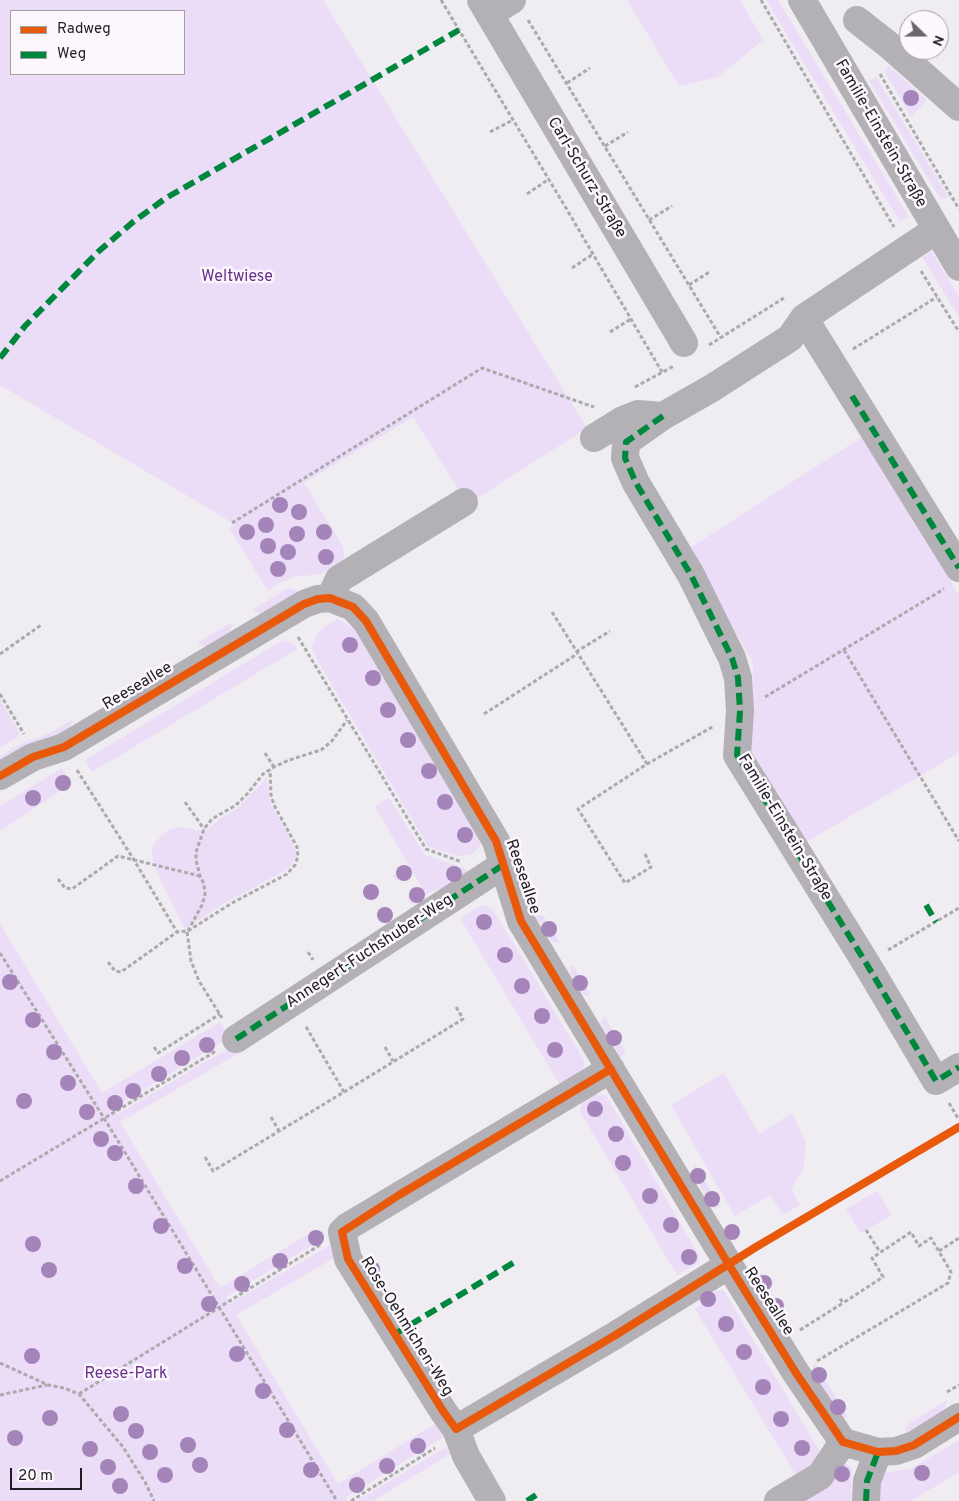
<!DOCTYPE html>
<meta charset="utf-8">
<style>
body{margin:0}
#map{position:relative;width:959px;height:1501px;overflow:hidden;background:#efecf2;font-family:Overpass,sans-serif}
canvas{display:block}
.legend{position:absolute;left:10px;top:10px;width:175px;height:65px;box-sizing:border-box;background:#fbf7fd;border:1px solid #a3a0a5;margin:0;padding:6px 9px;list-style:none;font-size:15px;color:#1f1d22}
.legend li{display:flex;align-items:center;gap:10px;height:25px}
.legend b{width:25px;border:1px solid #a3a0a5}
.north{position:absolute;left:899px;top:10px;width:50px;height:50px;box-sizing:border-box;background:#fbf7fd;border:1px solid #a3a0a5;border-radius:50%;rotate:112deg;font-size:14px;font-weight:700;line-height:20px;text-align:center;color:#1f1d22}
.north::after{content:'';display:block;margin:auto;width:18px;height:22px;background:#68656b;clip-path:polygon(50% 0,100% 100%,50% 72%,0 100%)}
.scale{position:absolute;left:10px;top:1468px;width:72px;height:22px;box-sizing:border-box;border:2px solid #1f1d22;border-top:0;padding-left:6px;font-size:15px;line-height:18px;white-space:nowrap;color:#1f1d22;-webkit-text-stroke:4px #fbf7fd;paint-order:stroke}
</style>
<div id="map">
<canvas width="959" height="1501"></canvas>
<ul class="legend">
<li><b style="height:6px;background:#e8590c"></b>Radweg</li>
<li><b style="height:6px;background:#00873e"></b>Weg</li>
</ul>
<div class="north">N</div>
<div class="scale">20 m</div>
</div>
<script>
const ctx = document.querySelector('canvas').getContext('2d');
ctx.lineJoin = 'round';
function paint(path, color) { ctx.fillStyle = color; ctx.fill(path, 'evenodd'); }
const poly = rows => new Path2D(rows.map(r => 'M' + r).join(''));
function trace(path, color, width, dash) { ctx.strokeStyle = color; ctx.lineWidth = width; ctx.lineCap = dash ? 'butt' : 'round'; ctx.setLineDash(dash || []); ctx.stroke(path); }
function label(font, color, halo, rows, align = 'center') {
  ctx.font = font + ' Overpass,sans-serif'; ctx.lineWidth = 5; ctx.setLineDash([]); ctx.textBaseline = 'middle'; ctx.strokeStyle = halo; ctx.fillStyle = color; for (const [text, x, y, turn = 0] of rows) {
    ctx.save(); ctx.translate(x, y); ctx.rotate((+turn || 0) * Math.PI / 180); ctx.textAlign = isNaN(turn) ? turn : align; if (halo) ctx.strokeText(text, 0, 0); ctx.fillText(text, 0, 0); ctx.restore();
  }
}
paint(poly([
 [0,0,323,0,587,428,468,504,413,417,304,483,342,545,344,553,343,559,339,565,332,570,321,574,294,577,279,583,268,591,229,528,235,524,0,385],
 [11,11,184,11,184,74,11,74],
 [627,0,740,0,763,40,718,77,679,86],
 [766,0,778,0,909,217,900,222],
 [889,66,927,100,911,117,884,71],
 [876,77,948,196,941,200,869,81],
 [931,251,959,296,959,317,922,257],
 [862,437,959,595,959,753,806,842,751,749,753,662,687,550],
 [288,588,298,591,260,614,252,610],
 [337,619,355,629,481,834,480,847,470,855,460,856,435,849,428,846,317,660,312,646,315,638,322,629],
 [231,623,232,627,229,633,206,647,197,643],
 [285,640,294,644,297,649,92,772,85,760,278,643],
 [156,670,153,679,122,697,114,695],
 [0,699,19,732,17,737,0,747],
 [72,720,70,729,0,763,0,756,23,743,48,734],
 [62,768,71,784,0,831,0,806],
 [267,778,271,804,295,848,296,856,293,863,290,868,223,904,185,929,161,881,153,861,152,853,154,844,161,836,169,830,179,827,206,831,221,818,238,808],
 [389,798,425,855,461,867,469,872,444,898,438,888,411,904,407,897,422,887,412,871,396,881,393,875,409,866,375,806],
 [484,905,493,910,584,1060,584,1067,579,1074,563,1090,460,918,480,906],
 [540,915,544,917,560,943,552,942,540,922,533,918],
 [0,924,102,1093,220,1022,230,1037,112,1109,116,1115,236,1044,241,1052,120,1122,220,1288,313,1231,319,1241,226,1297,229,1304,331,1245,336,1257,236,1315,338,1484,438,1422,447,1435,346,1497,348,1501,0,1501],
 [573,965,591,995,586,996,582,993,571,974,570,968],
 [604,1016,625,1051,624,1055,618,1058,618,1052,602,1026,601,1022],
 [724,1073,759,1134,792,1113,806,1143,803,1170,791,1189,800,1205,783,1215,770,1195,735,1216,671,1105],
 [594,1095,606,1095,698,1254,699,1259,698,1263,677,1275,581,1113,581,1103,584,1099],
 [694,1163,720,1206,714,1209,693,1175],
 [877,1191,892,1215,861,1233,846,1209],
 [756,1266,795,1330,793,1332,786,1329,754,1274,747,1272],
 [717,1290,724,1291,819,1450,819,1456,810,1467,796,1475,695,1309,708,1299],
 [815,1363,847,1416,844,1420,832,1404,813,1373,813,1367],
 [947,1400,944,1411,906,1432,906,1427,910,1423],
 [959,1440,959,1472,911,1501,876,1501,883,1473,910,1469],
 [446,1447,450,1454,373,1501,357,1501],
 [841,1464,847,1464,852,1469,851,1501,789,1501]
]), '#ebdcf7');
trace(poly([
 [441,0,566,208,662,372],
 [761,0,894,227],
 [528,20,721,338],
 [880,74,959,209],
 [567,83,590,68],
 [490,132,513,120],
 [605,146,628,132],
 [527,194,549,179],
 [649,220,672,206],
 [572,268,593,254],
 [921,271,959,332],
 [689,285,711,271],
 [610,332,631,319],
 [709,345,784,298],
 [853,349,937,297],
 [635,387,674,366],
 [232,523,482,368,594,407],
 [552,612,647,764],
 [298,637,426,849,462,862],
 [844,650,959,841],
 [576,652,610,631],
 [0,654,41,625],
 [0,694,24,734],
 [765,697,944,589],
 [484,714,577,654],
 [265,753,274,767],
 [77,770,134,860,177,932,187,931,191,961,199,981,222,1018],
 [185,802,204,829],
 [645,854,651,867,625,883,578,809,647,764,714,726],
 [58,879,65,888,72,889,118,856,200,876],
 [188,931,202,905,205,895,204,884,200,876,196,860,196,852,204,829,212,819,236,805,248,793,263,774,274,767,289,760,321,750,332,741,347,720],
 [188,931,232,903,287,874,295,865,298,856,297,847,274,805,271,795,270,770],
 [888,950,959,908],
 [308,952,313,960],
 [0,953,104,1118,337,1501],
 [108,962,115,971,121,972,177,932],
 [154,1047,158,1053,220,1014],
 [385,1047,393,1061],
 [344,1092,463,1019,455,1005],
 [949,1103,959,1120],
 [271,1117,279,1131],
 [205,1157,213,1171,344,1092,305,1025],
 [0,1181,216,1051],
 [866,1230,880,1252],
 [939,1251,959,1238],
 [800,1330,843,1303,839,1297],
 [817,1361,948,1283,951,1272,931,1238,919,1246,911,1232,872,1258,883,1277,843,1303],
 [0,1363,48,1385,64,1388,79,1394,123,1447,145,1482,154,1501],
 [947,1392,959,1385],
 [79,1394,320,1245],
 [0,1395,47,1385],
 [351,1501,435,1448]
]), '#abaaac', 3, [4, 2.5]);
trace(poly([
 [481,0,684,343],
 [802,0,959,267],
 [489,14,512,0],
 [857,20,890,46,959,107],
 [804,318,959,568],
 [663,416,626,442,625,458,636,483,691,575,732,658,738,678,740,711,737,755,866,963,936,1081,959,1067],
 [594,438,623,420,638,414,663,416,712,388,790,338,804,318,936,230],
 [330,598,339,579,464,502],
 [0,776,33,757,64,747,304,604,318,599,330,598,353,607,366,621,496,841,521,921,729,1265,796,1373,843,1442,878,1452,896,1451,914,1445,959,1417],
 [236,1039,503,865],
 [611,1069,347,1227,342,1232,348,1259,443,1411,456,1429,614,1336,729,1265],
 [456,1429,466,1456,492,1501],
 [778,1501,820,1476,843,1442],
 [866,1501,867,1481,878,1452]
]), '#b3b1b5', 28);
trace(poly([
 [0,358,25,326,99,251,133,222,166,198,459,30],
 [852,396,959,568],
 [663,416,626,442,625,458,636,483,691,575,732,658,738,678,740,711,737,755,866,963,936,1081,959,1067],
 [926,905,936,922],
 [236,1039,503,865],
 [395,1334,518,1260],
 [527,1501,536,1495],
 [866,1501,867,1481,878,1452]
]), '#00873e', 6, [12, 6]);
trace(poly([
 [0,776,33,757,64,747,304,604,318,599,330,598,353,607,366,621,496,841,521,921,729,1265,796,1373,843,1442,878,1452,896,1451,914,1445,959,1417],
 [611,1069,399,1195,342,1232,348,1259,443,1411,456,1429,614,1336,756,1247,959,1127]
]), '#e8590c', 8);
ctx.fillStyle = '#a584ba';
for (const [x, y] of [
 [911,98],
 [280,505],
 [299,512],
 [266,525],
 [247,532],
 [324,532],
 [297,534],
 [268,546],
 [288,552],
 [326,557],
 [278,569],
 [350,645],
 [373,678],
 [388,710],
 [408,740],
 [429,771],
 [63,783],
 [33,798],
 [445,802],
 [465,835],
 [404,873],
 [454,874],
 [371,892],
 [417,895],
 [385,915],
 [484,922],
 [549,929],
 [505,955],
 [10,982],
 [580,983],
 [522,986],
 [542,1016],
 [33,1020],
 [614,1038],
 [207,1045],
 [555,1050],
 [54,1052],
 [182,1058],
 [159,1074],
 [68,1083],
 [133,1091],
 [24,1101],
 [115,1103],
 [595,1109],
 [87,1112],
 [616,1134],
 [101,1139],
 [115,1153],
 [623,1163],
 [698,1176],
 [136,1186],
 [650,1196],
 [712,1199],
 [671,1225],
 [161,1226],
 [732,1232],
 [316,1238],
 [33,1244],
 [689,1257],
 [280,1261],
 [185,1266],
 [372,1269],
 [49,1270],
 [764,1283],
 [242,1284],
 [708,1299],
 [209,1304],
 [776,1306],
 [726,1324],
 [744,1352],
 [237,1354],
 [32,1356],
 [819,1375],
 [763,1387],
 [263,1391],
 [838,1407],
 [121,1414],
 [50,1418],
 [781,1419],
 [287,1430],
 [136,1431],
 [15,1438],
 [188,1445],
 [418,1446],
 [802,1448],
 [90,1449],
 [150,1452],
 [200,1465],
 [387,1466],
 [108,1467],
 [311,1470],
 [922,1473],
 [842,1474],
 [165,1475],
 [357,1485],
 [120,1486]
]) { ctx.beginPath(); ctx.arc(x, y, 8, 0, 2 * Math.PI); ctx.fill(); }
label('16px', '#1f1d22', '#fbf7fd', [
 ["Familie-Einstein-Straße",880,134,60],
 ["Carl-Schurz-Straße",586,178,59],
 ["Reeseallee",138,687,-31],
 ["Familie-Einstein-Straße",784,828,59],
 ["Reeseallee",522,877,71],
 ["Annegert-Fuchshuber-Weg",370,952,-33],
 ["Reeseallee",768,1302,57],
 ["Rose-Oehmichen-Weg",406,1327,58]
]);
label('16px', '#692e8c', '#fbf7fd', [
 ["Weltwiese",237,278],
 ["Reese-Park",126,1375]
]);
</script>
